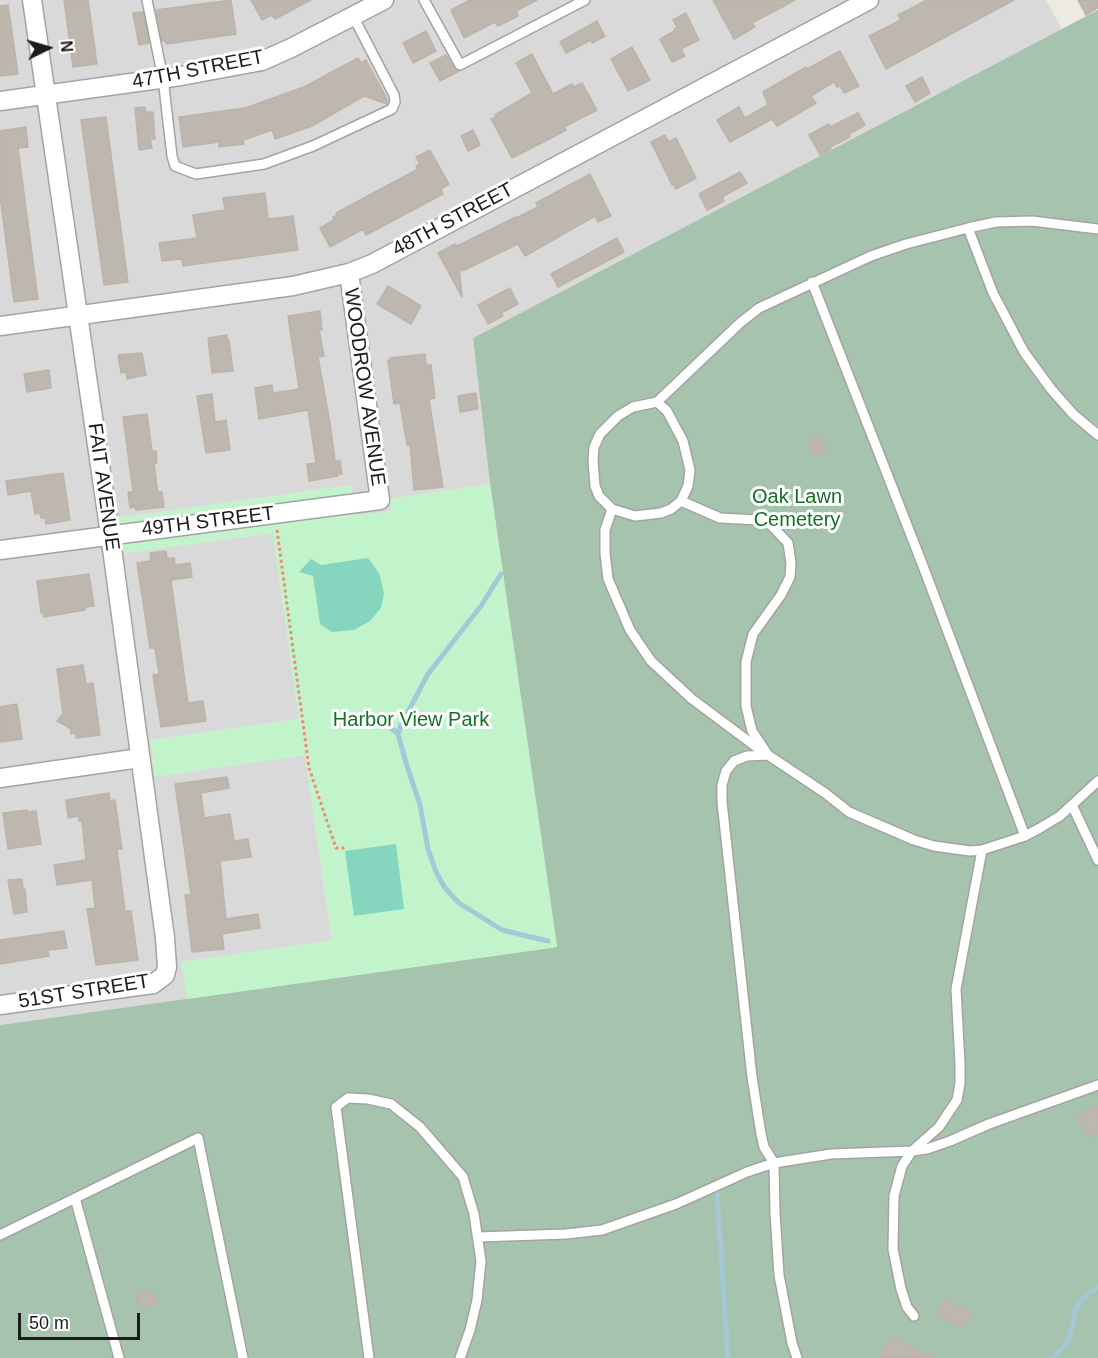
<!DOCTYPE html>
<style>
body{margin:0}
#map{position:relative;width:1098px;height:1358px;overflow:hidden;background:#edeae3;font-family:Arial,sans-serif}
canvas{display:block}
.north{position:absolute;left:18px;top:18px;width:60px;height:60px;-webkit-text-stroke:4px #fff;paint-order:stroke;rotate:85deg;font-size:16px;font-weight:700;line-height:24px;text-align:center;color:#1c1c1c}
.north::after{content:'';display:block;margin:auto;width:21px;height:27px;background:#1c1c1c;clip-path:polygon(50% 0,100% 100%,50% 72%,0 100%)}
.scale{position:absolute;left:18px;top:1313px;width:122px;height:27px;box-sizing:border-box;border:3px solid #1c1c1c;border-top:0;padding-left:8px;font-size:18px;line-height:21px;white-space:nowrap;color:#1c1c1c;-webkit-text-stroke:4px #fff;paint-order:stroke}
</style>
<div id="map">
<canvas width="1098" height="1358"></canvas>
<div class="north">N</div>
<div class="scale">50 m</div>
</div>
<script>
const ctx = document.querySelector('canvas').getContext('2d');
ctx.lineJoin = 'round';
function paint(path, color) { ctx.fillStyle = color; ctx.fill(path, 'evenodd'); }
const poly = rows => new Path2D(rows.map(r => 'M' + r).join(''));
function trace(path, color, width, dash) { ctx.strokeStyle = color; ctx.lineWidth = width; ctx.lineCap = dash ? 'butt' : 'round'; ctx.setLineDash(dash || []); ctx.stroke(path); }
function label(font, color, halo, rows, align = 'center') {
  ctx.font = font + ' Arial,sans-serif'; ctx.lineWidth = 6; ctx.setLineDash([]); ctx.textBaseline = 'middle'; ctx.strokeStyle = halo; ctx.fillStyle = color; for (const [text, x, y, turn = 0] of rows) {
    ctx.save(); ctx.translate(x, y); ctx.rotate((+turn || 0) * Math.PI / 180); ctx.textAlign = isNaN(turn) ? turn : align; if (halo) ctx.strokeText(text, 0, 0); ctx.fillText(text, 0, 0); ctx.restore();
  }
}
paint(poly([
 [0,0,1046,0,1062,29,473,338,490,484,390,499,391,511,354,516,351,485,119,518,125,553,273,533,299,719,151,740,155,776,305,755,332,941,182,962,187,999,0,1025]
]), '#dad9d9');
paint(poly([
 [1098,10,1098,1358,0,1358,0,1025,557,947,490,484,473,338]
]), '#a6c4ad');
paint(poly([
 [490,484,557,947,187,999,181,962,332,940,305,755,155,777,151,740,299,719,273,533,125,553,118,518,351,485,354,516,391,511,390,499]
]), '#c2f4cb');
paint(poly([
 [368,558,379,573,384,593,381,608,370,621,354,630,332,632,320,624,313,576,299,572,311,559,321,565],
 [396,844,404,909,354,916,345,851]
]), '#86d6bf');
trace(poly([
 [501,574,481,606,428,674,401,725,398,734,407,766,420,805,428,849,436,872,445,888,459,903,502,930,548,941],
 [391,728,398,734],
 [717,1195,728,1358],
 [1052,1358,1064,1347,1070,1335,1075,1312,1080,1303,1087,1294,1098,1287]
]), '#a6c7d7', 5);
const building = poly([
 [64,0,88,0,97,64,73,67,64,0],
 [231,0,236,34,166,44,165,41,162,41,156,10,231,0],
 [251,0,311,0,275,19,272,15,262,20,251,0],
 [470,0,537,0,516,11,518,16,498,26,495,22,464,38,451,10,470,0],
 [713,0,795,0,752,23,755,27,734,39,713,0],
 [927,0,1014,0,886,69,869,36,901,20,898,15,927,0],
 [1078,0,1098,0,1098,8,1086,15,1078,0],
 [8,5,18,74,0,76,0,6,8,5],
 [143,12,149,43,139,45,133,13,143,12],
 [686,13,699,40,681,49,685,56,672,62,660,39,675,31,674,29,677,27,673,20,686,13],
 [597,21,605,36,592,43,591,40,566,53,560,42,597,21],
 [426,31,436,51,413,63,403,43,426,31],
 [632,47,650,80,628,91,611,59,632,47],
 [840,51,859,86,844,93,840,86,837,87,834,82,811,96,816,103,777,126,772,119,730,142,717,120,739,107,745,118,768,105,763,92,806,67,807,69,840,51],
 [532,54,553,94,572,84,574,87,582,83,597,110,564,127,566,130,559,134,512,158,491,119,496,117,495,115,532,93,516,63,532,54],
 [446,55,454,68,459,71,440,81,430,63,446,55],
 [358,58,361,63,366,60,388,101,387,104,364,96,312,126,275,139,272,130,243,140,244,144,219,147,219,142,183,147,179,117,245,108,304,87,358,58],
 [922,77,930,93,915,102,906,86,922,77],
 [145,107,146,112,153,112,155,139,150,139,152,148,139,150,135,108,145,107],
 [858,113,865,125,849,134,850,137,830,147,831,149,820,155,809,135,829,124,830,127,858,113],
 [106,117,128,282,104,285,81,120,106,117],
 [26,127,28,147,18,148,38,299,14,302,0,196,0,131,26,127],
 [473,130,480,145,468,151,461,136,473,130],
 [665,135,669,142,676,138,696,178,676,189,673,184,672,185,651,142,665,135],
 [430,150,449,184,441,189,443,194,366,235,363,229,330,247,320,228,334,220,333,217,337,215,336,213,418,169,416,166,420,164,416,157,430,150],
 [740,172,747,183,722,197,724,201,707,210,699,194,740,172],
 [590,174,611,216,598,222,595,216,525,256,518,244,462,271,459,265,462,297,438,253,455,244,457,246,516,217,516,218,538,207,536,203,590,174],
 [265,193,268,219,293,216,298,250,183,266,182,259,162,261,159,243,197,238,193,215,225,210,223,198,265,193],
 [617,238,624,252,558,287,551,274,617,238],
 [388,286,421,306,411,324,377,304,388,286],
 [510,288,518,304,501,313,503,316,488,324,478,305,510,288],
 [320,311,322,330,319,330,324,356,318,357,330,423,335,461,340,461,342,474,337,474,338,476,309,481,307,464,316,463,308,410,259,419,255,388,272,385,273,393,299,389,288,316,320,311],
 [227,335,227,340,229,340,233,371,212,373,208,338,227,335],
 [142,353,146,375,127,379,126,372,121,373,118,355,142,353],
 [425,354,426,365,431,365,435,398,429,399,443,487,414,490,410,445,407,445,400,403,394,404,388,361,391,358,425,354],
 [49,370,51,388,27,392,24,374,49,370],
 [476,393,478,409,460,412,458,396,476,393],
 [212,394,215,422,226,420,230,450,206,453,197,396,212,394],
 [147,414,152,451,156,451,157,463,154,463,157,487,158,492,162,492,164,507,136,510,135,507,130,508,128,492,133,492,123,417,147,414],
 [821,436,827,451,813,457,807,442,821,436],
 [63,473,70,520,46,524,45,518,41,518,40,513,35,514,31,491,8,495,6,481,63,473],
 [166,551,167,558,174,558,175,565,190,563,192,577,171,580,188,703,203,701,206,721,161,727,153,675,159,674,155,648,150,648,137,563,151,561,150,553,166,551],
 [89,574,94,606,85,607,85,610,44,617,43,612,41,613,37,581,89,574],
 [83,665,86,684,93,683,100,735,76,738,76,733,71,734,70,728,57,721,63,714,57,669,83,665],
 [17,704,22,739,0,742,0,707,17,704],
 [227,777,229,788,201,793,204,818,230,814,234,841,248,839,251,857,220,861,226,919,258,914,260,928,222,934,224,949,192,952,185,895,191,895,175,784,227,777],
 [109,793,110,801,115,800,122,849,117,849,125,911,131,911,138,960,96,965,87,909,95,908,92,880,57,885,54,865,86,860,82,821,79,821,78,816,68,818,66,800,109,793],
 [27,810,27,812,36,811,41,844,8,849,3,813,27,810],
 [22,879,23,889,25,889,27,912,14,914,8,880,22,879],
 [64,931,67,948,48,950,49,956,0,964,0,940,64,931],
 [1098,1106,1098,1133,1088,1138,1076,1115,1098,1106],
 [153,1291,156,1304,139,1308,136,1295,153,1291],
 [945,1299,971,1313,963,1328,937,1315,945,1299],
 [890,1337,933,1358,880,1358,890,1337]
]);
paint(building, '#bdb7b0');
trace(building, '#bdb3a6', 1.5);
const lane = poly([
 [147,0,163,78,172,156,175,166,196,174,264,164,313,146,392,109,395,102,394,95,353,16],
 [424,0,460,65,585,0],
 [968,228,993,293,1024,352,1051,389,1073,414,1098,435],
 [812,282,923,566,1025,836],
 [657,402,667,411,683,441,690,470,688,486,681,501,671,509,661,513,635,516,612,509,599,496,595,486,593,461,594,447,600,434,618,416,633,407,657,402,740,323,759,308,871,256,906,244,968,228,996,222,1032,221,1098,229],
 [681,501,720,518,759,520,771,525,788,543,791,563,790,577,781,595,753,634,746,662,746,706,752,731,768,755],
 [612,509,605,530,605,553,608,579,630,630,651,661,692,699,763,752],
 [1072,805,1098,860],
 [75,1198,119,1358],
 [0,1235,198,1138,243,1358],
 [478,1237,566,1234,602,1230,676,1204,747,1172,774,1163,831,1154,912,1151,927,1149,950,1141,989,1124,1098,1085],
 [914,1316,907,1307,901,1289,893,1249,894,1196,902,1166,912,1151,939,1127,957,1100,960,1083,960,1064,956,989,982,850],
 [369,1358,336,1107,348,1098,368,1099,391,1104,420,1127,463,1177,474,1214,481,1261,477,1300,470,1330,460,1358],
 [797,1358,792,1343,779,1275,775,1213,774,1163,764,1147,761,1134,752,1077,722,802,722,785,726,771,734,761,747,756,768,755,825,793,849,812,914,840,934,846,970,851,982,850,1025,836,1040,828,1060,816,1098,781]
]);
const street = poly([
 [0,101,181,76,262,61,291,48,384,0],
 [0,326,293,286,349,273,372,264,869,0],
 [0,550,380,500,349,273],
 [0,778,140,758],
 [0,1005,153,984,165,975,167,967,165,938,110,534,32,0]
]);
trace(lane, '#a3a3a3', 12);
trace(street, '#a3a3a3', 21);
trace(poly([
 [277,530,309,768,336,848,343,848,345,851]
]), '#ee8b73', 3, [3, 3]);
trace(lane, '#fff', 9);
trace(street, '#fff', 18);
label('20px', '#1c1c1c', '#fff', [
 ["47TH STREET",198,70,-11],
 ["48TH STREET",453,220,-28],
 ["WOODROW AVENUE",364,387,82],
 ["FAIT AVENUE",103,487,82],
 ["49TH STREET",208,522,-7],
 ["51ST STREET",84,992,-9]
]);
label('20px', '#147125', '#fff', [
 ["Oak Lawn",797,497],
 ["Cemetery",797,520],
 ["Harbor View Park",411,720]
]);
</script>
